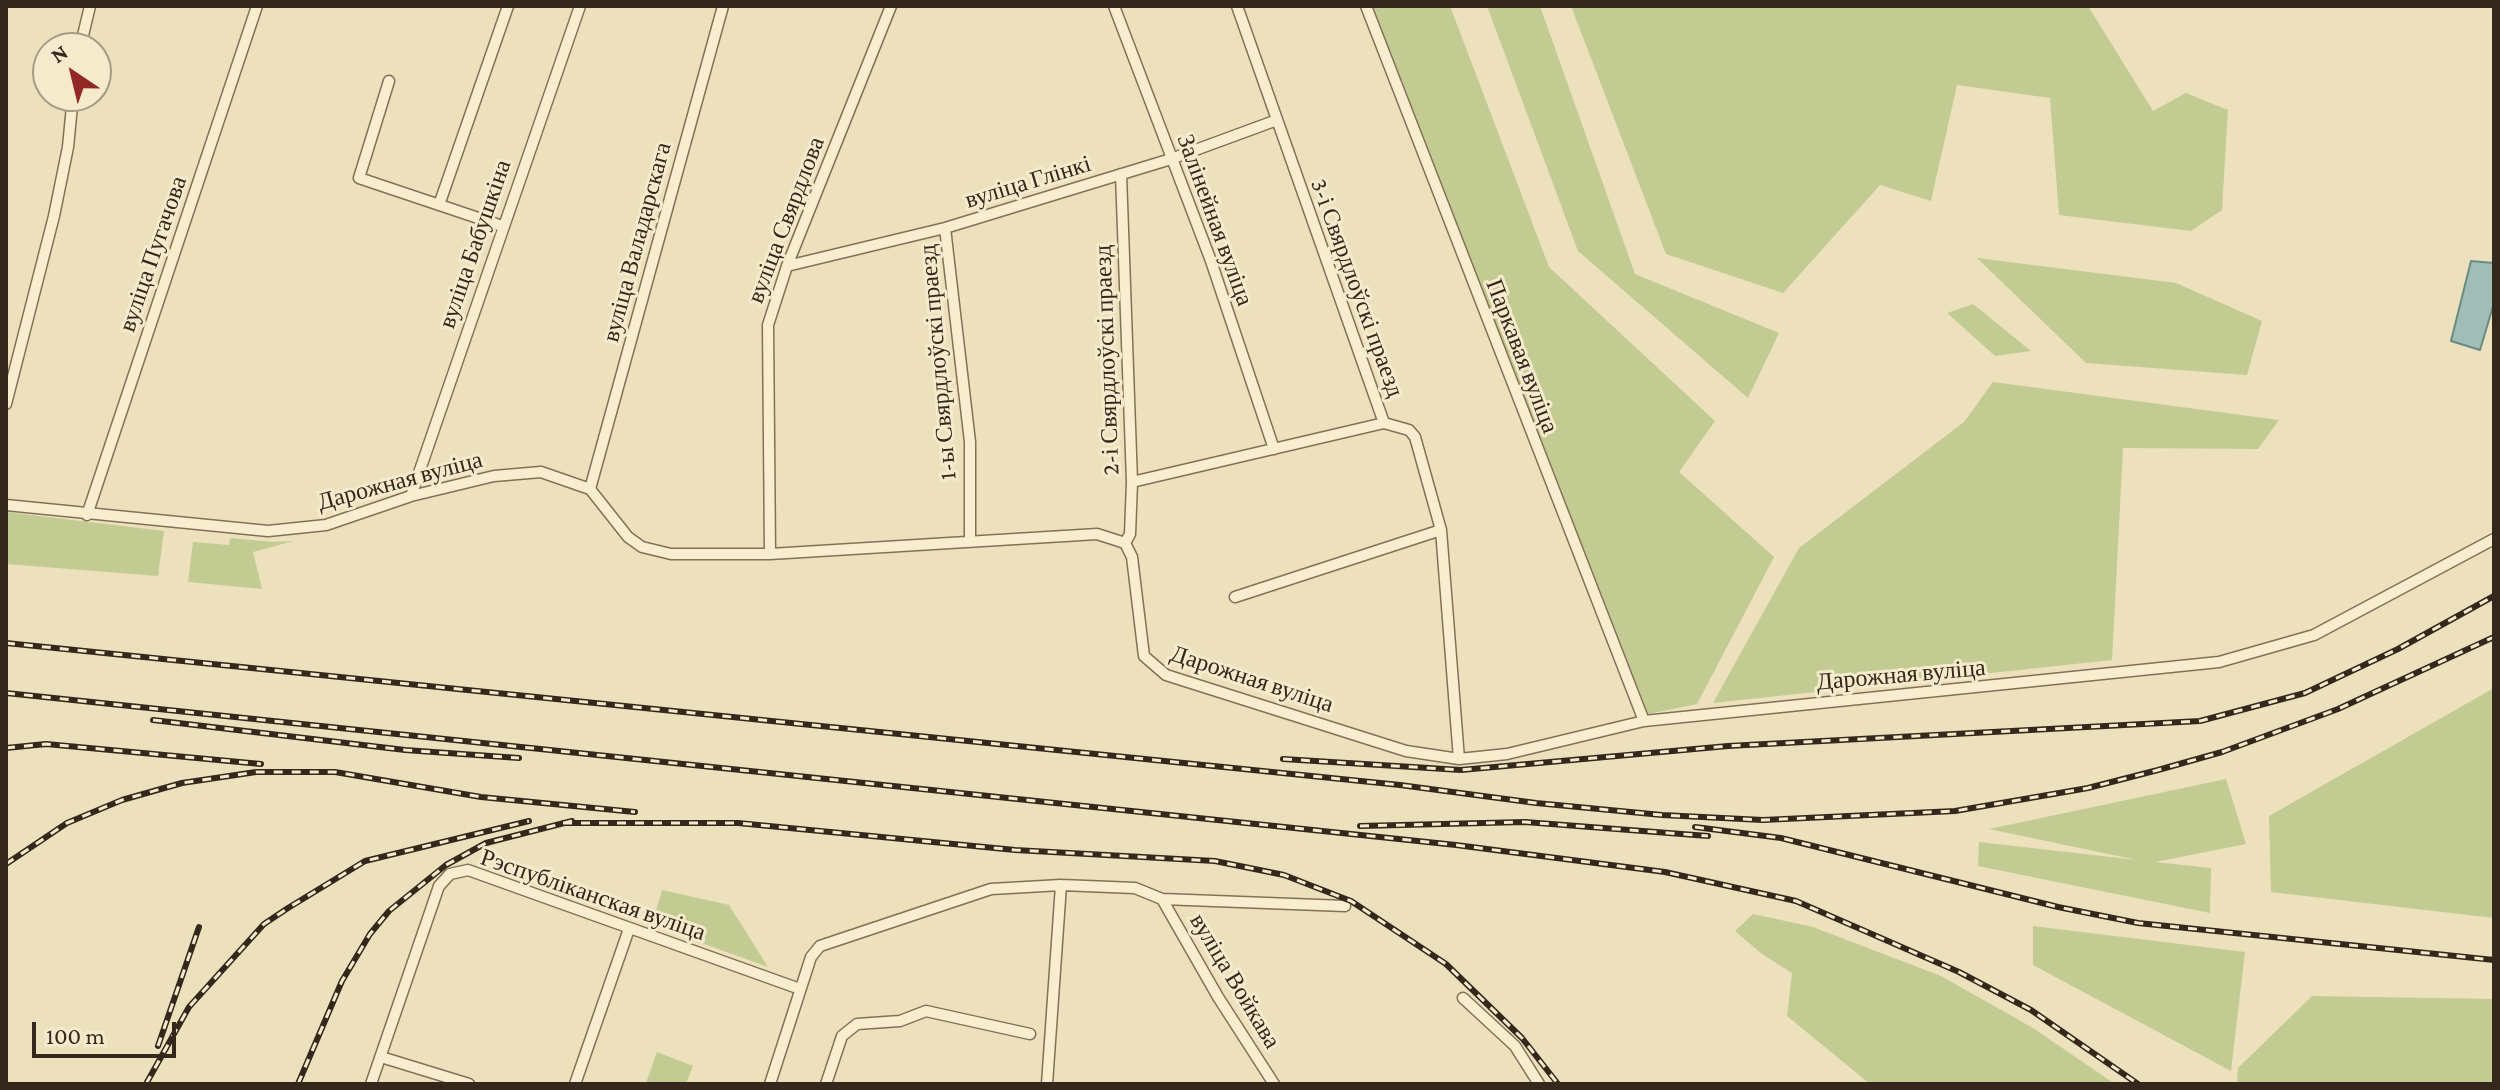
<!DOCTYPE html>
<meta charset="utf-8">
<style>
body{margin:0}
#map{position:relative;width:2500px;height:1090px;overflow:hidden;background:#ede0bc;font-family:"Crimson Pro",serif}
canvas{display:block}
.frame{position:absolute;inset:0;border:8px solid #33281b;pointer-events:none}
.north{position:absolute;left:32px;top:32px;width:80px;height:80px;box-sizing:border-box;background:#f5eacb;border:2px solid #a79c85;border-radius:50%;rotate:325deg;font-size:22px;font-weight:700;line-height:32px;text-align:center;color:#33281b}
.north::after{content:'';display:block;margin:auto;width:28px;height:36px;background:#932926;clip-path:polygon(50% 0,100% 100%,50% 72%,0 100%)}
.scale{position:absolute;left:32px;top:1022px;width:144px;height:36px;box-sizing:border-box;border:4px solid #33281b;border-top:0;padding-left:10px;font-size:24px;line-height:28px;white-space:nowrap;color:#33281b;-webkit-text-stroke:6px #f5eacb;paint-order:stroke}
</style>
<div id="map">
<canvas width="2500" height="1090"></canvas>
<div class="frame"></div>
<div class="north">N</div>
<div class="scale">100 m</div>
</div>
<script>
const ctx = document.querySelector('canvas').getContext('2d');
ctx.lineJoin = 'round';
function paint(path, color) { ctx.fillStyle = color; ctx.fill(path, 'evenodd'); }
const poly = rows => new Path2D(rows.map(r => 'M' + r).join(''));
function trace(path, color, width, dash) { ctx.strokeStyle = color; ctx.lineWidth = width; ctx.lineCap = dash ? 'butt' : 'round'; ctx.setLineDash(dash || []); ctx.stroke(path); }
function label(font, color, halo, rows, align = 'center') {
  ctx.font = font + ' "Crimson Pro",serif'; ctx.lineWidth = 6; ctx.setLineDash([]); ctx.textBaseline = 'middle'; ctx.strokeStyle = halo; ctx.fillStyle = color; for (const [text, x, y, turn = 0] of rows) {
    ctx.save(); ctx.translate(x, y); ctx.rotate((+turn || 0) * Math.PI / 180); ctx.textAlign = isNaN(turn) ? turn : align; if (halo) ctx.strokeText(text, 0, 0); ctx.fillText(text, 0, 0); ctx.restore();
  }
}
paint(poly([
 [1372,6,1450,6,1549,267,1715,421,1679,472,1774,557,1697,704,1648,714],
 [1487,6,1540,6,1635,274,1779,333,1748,398,1578,251],
 [1571,6,2088,6,2153,111,2186,93,2228,110,2222,210,2191,231,2059,215,2050,98,1957,85,1931,201,1880,185,1783,293,1666,254],
 [1977,258,2176,283,2262,321,2247,375,2086,363],
 [1973,304,2031,351,1995,356,1947,313],
 [1993,382,2279,420,2258,449,2123,448,2112,660,1713,703,1799,548,1964,422],
 [6,512,164,531,158,576,6,564],
 [230,538,273,542,293,541,253,552,262,589,188,582,193,542,229,545],
 [2494,688,2494,918,2271,892,2269,816],
 [2226,779,2246,844,2155,862,2211,868,2210,913,1978,866,1979,842,2137,860,1989,829],
 [662,890,729,905,768,967,652,925],
 [1753,914,1813,927,1941,976,2033,1028,2115,1084,1870,1084,1787,1016,1792,973,1762,954,1735,931],
 [2033,926,2245,952,2231,1071,2033,965],
 [2312,996,2494,999,2494,1084,2237,1084,2238,1068],
 [657,1052,693,1066,686,1084,646,1083]
]), '#c2cb91');
const water = poly([
 [2471,261,2494,263,2494,303,2480,350,2451,341,2471,261]
]);
paint(water, '#a0beb6');
trace(water, '#688b84', 2);
const minor = poly([
 [1114,6,1211,261,1274,449],
 [1237,6,1384,423,1409,430,1415,437,1441,530,1459,759],
 [1366,6,1644,721],
 [80,48,90,6],
 [389,81,359,178,502,226],
 [1121,174,1132,482,1130,534,1125,543],
 [439,205,508,6],
 [945,228,970,442,970,541],
 [787,266,945,228,1171,159,1277,120],
 [6,404,54,216,68,147,73,96],
 [1132,482,1384,423],
 [590,489,723,6],
 [411,496,580,6],
 [6,505,268,531,326,525,411,496,494,476,541,472,590,489,628,537,642,547,671,554,770,554,1097,534,1125,543,1132,557,1144,656,1166,675,1406,751,1459,759,1507,754,1644,721,2219,662,2314,635,2494,539],
 [87,515,257,6],
 [770,554,768,325,787,266,891,6],
 [1235,597,1441,530],
 [1162,899,1218,997,1274,1084],
 [1463,998,1515,1046,1539,1084],
 [381,1057,469,1084],
 [371,1084,439,886,450,874,468,870,800,989],
 [575,1084,629,929],
 [770,1084,811,957,820,946,991,889,1061,885,1135,888,1162,899,1345,906],
 [826,1084,842,1036,857,1024,900,1021,926,1011,1030,1034],
 [1047,1084,1061,885]
]);
trace(minor, '#847056', 13);
trace(minor, '#f8edcf', 10);
const rail = poly([
 [6,643,1400,785,1536,803,1662,815,1763,820,1955,811,2088,788,2158,770,2222,752,2338,709,2494,637],
 [6,693,1456,845,1665,872,1796,901,1959,972,2031,1010,2138,1084],
 [153,720,405,750,519,758],
 [6,748,46,744,261,764],
 [1283,759,1461,770,1728,746,2200,721,2305,693,2398,649,2494,596],
 [563,823,738,823,1015,850,1215,861,1284,875,1351,901,1446,964,1522,1038,1558,1084],
 [1360,826,1525,822,1708,836],
 [1695,827,1781,838,2058,907,2138,923,2494,960],
 [6,864,67,823,122,800,182,783,256,772,335,772,481,797,635,812],
 [158,1046,199,927],
 [146,1084,189,1007,264,924,288,908,365,861,529,821],
 [298,1084,342,981,370,934,389,911,446,865,486,843,572,821]
]);
trace(rail, '#33281b', 6);
trace(rail, '#f5eacb', 3, [9]);
label('24px', '#33281b', '#f5eacb', [
 ["вуліца Глінкі",1028,182,-17],
 ["вуліца Свярдлова",786,220,-69],
 ["Залінейная вуліца",1215,220,70],
 ["вуліца Валадарскага",637,242,-75],
 ["вуліца Бабушкіна",475,244,-71],
 ["вуліца Пугачова",153,254,-71],
 ["3-і Свярдлоўскі праезд",1357,288,70],
 ["Паркавая вуліца",1522,356,69],
 ["2-і Свярдлоўскі праезд",1107,360,-92],
 ["1-ы Свярдлоўскі праезд",938,362,-95],
 ["Дарожная вуліца",400,481,-15],
 ["Дарожная вуліца",1901,675,-5],
 ["Дарожная вуліца",1252,679,18],
 ["Рэспубліканская вуліца",593,895,19],
 ["вуліца Войкава",1235,981,59]
]);
</script>
